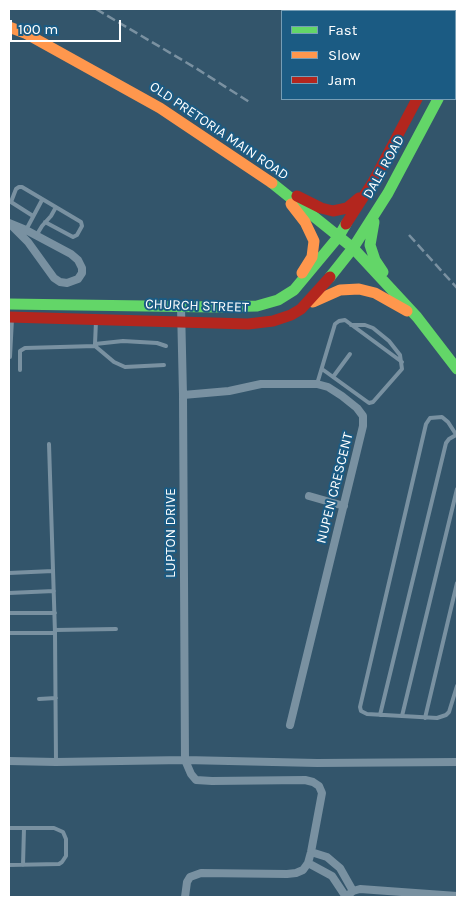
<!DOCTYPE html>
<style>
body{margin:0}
#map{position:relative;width:466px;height:906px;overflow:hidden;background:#33556b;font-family:Karla,sans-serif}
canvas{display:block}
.frame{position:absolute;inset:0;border:10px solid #fff;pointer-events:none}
.legend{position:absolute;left:281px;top:10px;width:175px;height:90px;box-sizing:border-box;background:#1b5b83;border:1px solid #769db5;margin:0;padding:6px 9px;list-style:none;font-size:15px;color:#fff}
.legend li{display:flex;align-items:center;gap:10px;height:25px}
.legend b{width:25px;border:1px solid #769db5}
.scale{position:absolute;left:10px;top:20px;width:111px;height:22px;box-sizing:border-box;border:2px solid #fff;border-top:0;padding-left:6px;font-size:15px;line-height:18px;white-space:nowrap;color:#fff;-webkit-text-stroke:4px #1b5b83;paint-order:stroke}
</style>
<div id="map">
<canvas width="466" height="906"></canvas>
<div class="frame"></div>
<ul class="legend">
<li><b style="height:6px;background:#63d668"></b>Fast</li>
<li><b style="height:6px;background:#ff974d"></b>Slow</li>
<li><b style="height:6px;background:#b3261e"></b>Jam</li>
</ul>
<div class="scale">100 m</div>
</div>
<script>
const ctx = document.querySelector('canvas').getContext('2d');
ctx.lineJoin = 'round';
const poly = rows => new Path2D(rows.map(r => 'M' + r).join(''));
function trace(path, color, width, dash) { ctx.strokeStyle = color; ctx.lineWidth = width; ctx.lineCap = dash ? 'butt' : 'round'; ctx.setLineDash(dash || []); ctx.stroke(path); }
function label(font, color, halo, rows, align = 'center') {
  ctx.font = font + ' Karla,sans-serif'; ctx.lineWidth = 4; ctx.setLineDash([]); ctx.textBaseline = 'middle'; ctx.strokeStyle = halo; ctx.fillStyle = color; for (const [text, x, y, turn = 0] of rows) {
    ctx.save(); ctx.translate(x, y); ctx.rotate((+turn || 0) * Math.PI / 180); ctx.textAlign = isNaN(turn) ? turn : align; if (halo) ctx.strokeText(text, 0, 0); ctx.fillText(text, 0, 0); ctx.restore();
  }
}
trace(poly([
 [33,216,11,202,16,189,19,187,22,187,81,222,82,226,77,235,73,237,45,222],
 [26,230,42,200],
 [36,236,42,226,51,216,56,207],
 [95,344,123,341,157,343,166,346],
 [95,344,96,321],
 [10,357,12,319],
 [322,369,369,403,373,402,402,369,400,355,389,341,373,328,365,325,351,325],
 [20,370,20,351,25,348,95,346,114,362,125,367,164,365],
 [333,377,350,354],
 [317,384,335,324,339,321,345,320,402,362],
 [457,436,448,422,442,417,430,418,426,424,360,707,361,711,367,714,437,718,446,715,449,712,457,686],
 [49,444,55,633,56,762],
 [9,573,53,571],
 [9,593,54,591],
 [9,613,55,613],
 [55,630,116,629],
 [9,633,55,633],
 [39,699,56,698],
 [380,715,446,443,449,439,456,435],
 [402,716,457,489],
 [425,718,457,583],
 [9,828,54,828,63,832,66,839,66,856,62,862,59,864,9,865],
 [23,865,24,828]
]), '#7991a1', 4);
trace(poly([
 [9,223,26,230,71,254,78,260,82,268,82,273,78,279,67,283,60,282,54,278,28,242,12,226],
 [181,307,183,395,185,760,191,774,196,780,212,781,305,780,313,782,319,786,322,793,311,852,308,863,303,870,296,873,287,874,201,873,190,877,187,882,185,897],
 [183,395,229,391,261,384,317,384,328,387,342,396,357,408,363,416,363,426,290,725],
 [309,496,344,506],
 [9,761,56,762,185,760,317,763,457,762],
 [311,852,327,857,334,863,340,868,353,891],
 [308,863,332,876,346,897],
 [346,897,353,891,360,889,457,896]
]), '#7991a1', 8);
trace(poly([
 [455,66,457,61],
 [272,183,353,248,417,317,457,369],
 [374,222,370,245,375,260,383,272],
 [330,277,353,248,388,193,438,99],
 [9,304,215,307,257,306,278,300,294,290,339,236,346,224]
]), '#63d668', 11);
trace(poly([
 [455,26,457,21],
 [9,27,25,33,160,108,272,183],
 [291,204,305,222,314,241,312,257,302,273],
 [313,302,340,290,359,289,375,293,407,311]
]), '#ff974d', 11);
trace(poly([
 [297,196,321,208,333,211,347,208,359,198],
 [346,224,373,182,417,99],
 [9,317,248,324,273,321,291,315,301,309,330,277]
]), '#b3261e', 11);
trace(poly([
 [96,9,194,67,251,103],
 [409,235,457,288]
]), '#7a91a1', 2.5, [9, 4]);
label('14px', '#fff', '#1b5b83', [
 ["OLD PRETORIA MAIN ROAD",219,131,34],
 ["DALE ROAD",384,167,-61],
 ["CHURCH STREET",197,306,2],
 ["NUPEN CRESCENT",335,488,-76],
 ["LUPTON DRIVE",171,533,-90]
]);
</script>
